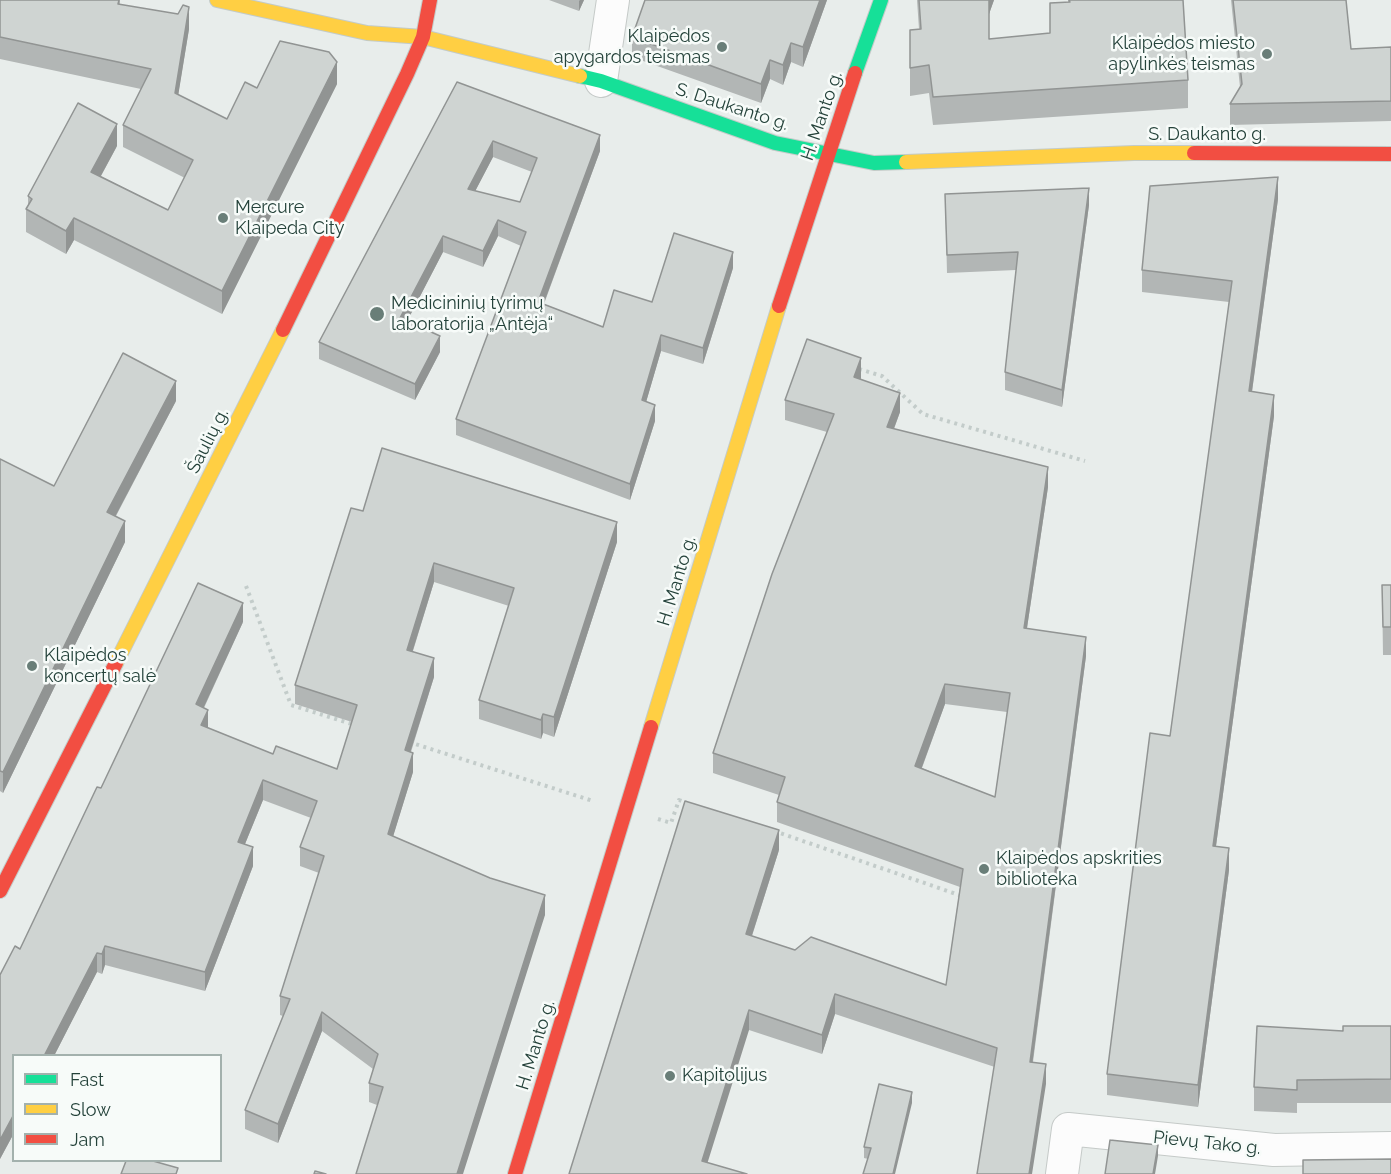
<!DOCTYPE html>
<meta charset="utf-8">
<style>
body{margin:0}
#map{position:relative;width:1391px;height:1174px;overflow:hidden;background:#e8edeb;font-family:Raleway,sans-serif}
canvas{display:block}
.legend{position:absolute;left:12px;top:1054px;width:210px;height:108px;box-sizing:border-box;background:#f7fbf9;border:2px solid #a3b1ad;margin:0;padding:8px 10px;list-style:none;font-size:18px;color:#24423a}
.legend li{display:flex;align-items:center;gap:12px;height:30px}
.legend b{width:30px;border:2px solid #a3b1ad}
</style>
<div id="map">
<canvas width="1391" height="1174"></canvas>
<ul class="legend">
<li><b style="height:8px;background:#16e098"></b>Fast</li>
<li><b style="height:8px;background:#ffcf43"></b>Slow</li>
<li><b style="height:8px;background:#f24e42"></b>Jam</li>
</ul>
</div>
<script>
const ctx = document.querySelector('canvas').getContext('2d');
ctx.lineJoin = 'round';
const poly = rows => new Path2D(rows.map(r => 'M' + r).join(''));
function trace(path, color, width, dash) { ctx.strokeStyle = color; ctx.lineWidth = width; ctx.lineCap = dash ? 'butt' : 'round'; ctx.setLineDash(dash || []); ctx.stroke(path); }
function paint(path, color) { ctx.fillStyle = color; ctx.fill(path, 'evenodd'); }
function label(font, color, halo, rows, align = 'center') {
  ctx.font = font + ' Raleway,sans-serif'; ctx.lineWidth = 5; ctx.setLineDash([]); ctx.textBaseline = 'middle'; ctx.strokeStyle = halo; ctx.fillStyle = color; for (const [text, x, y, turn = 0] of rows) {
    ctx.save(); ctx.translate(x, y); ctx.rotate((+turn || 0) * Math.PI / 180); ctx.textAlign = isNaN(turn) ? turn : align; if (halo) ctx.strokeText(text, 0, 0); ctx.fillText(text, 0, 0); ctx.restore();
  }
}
const street = poly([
 [601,81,613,0],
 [1062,1174,1068,1129,1274,1150,1391,1148]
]);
const fast = poly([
 [855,73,881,0],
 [580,76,601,81,775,143,874,163,906,162]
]);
const slow = poly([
 [217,0,367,33,423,37,580,76],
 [906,162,1134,153,1194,153],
 [116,663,283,330],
 [651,727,779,306]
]);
const jam = poly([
 [1194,153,1391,154],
 [779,306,855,73],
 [283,330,407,74,423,37,430,0],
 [0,891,116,663],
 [515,1174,651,727]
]);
trace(street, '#c5cac8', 34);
trace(fast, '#c3cbc8', 16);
trace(slow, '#c3cbc8', 16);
trace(jam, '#c3cbc8', 16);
trace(poly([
 [859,369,882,376,923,414,1085,461],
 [246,586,291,705,355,725],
 [409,742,593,801],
 [658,819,671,823,679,800,687,803],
 [774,831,962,896]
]), '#c3ccca', 4, [3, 4.5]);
trace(street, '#fcfcfc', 32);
trace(fast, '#16e098', 14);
trace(slow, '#ffcf43', 14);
trace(jam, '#f24e42', 14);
paint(poly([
 [0,0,120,0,120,4,189,29,178,95,227,119,257,88,337,84,222,314,74,240,66,254,26,232,26,209,28,206,28,196,117,146,101,176,168,210,185,178,123,147,123,125,141,89,0,59],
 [549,0,584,0,579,11],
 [827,0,803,67,791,62,783,85,770,79,761,103,632,57,632,37],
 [917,0,994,0,989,14,989,39,1050,33,1068,2,1068,0,1183,0,1188,80,1188,108,933,125,929,93,910,96,910,30,919,29],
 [1231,0,1346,0,1351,49,1391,47,1391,121,1230,125,1230,104,1240,87],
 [457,82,600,151,544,304,603,327,652,302,733,268,703,364,661,351,646,402,655,421,630,500,456,435,456,419,521,246,498,236,483,267,443,252,407,321,440,352,415,400,319,359,319,342],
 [493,157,532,172,520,202,475,191],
 [945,194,1089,205,1062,407,1005,390,1005,372,1016,270,947,273],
 [1278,199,1252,392,1274,416,1216,846,1229,870,1198,1107,1107,1095,1107,1074,1170,736,1229,302,1142,292,1142,270],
 [861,378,861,379,900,412,894,429,1048,487,1027,628,1086,656,1033,1062,1046,1084,835,1014,822,1054,749,1030,569,1174,779,850,752,936,795,950,946,985,960,887,777,822,777,802,779,795,713,773,713,753,827,432,785,420,785,400],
 [945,704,1007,712,995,797,922,768],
 [176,401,116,516,125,542,3,793,0,791,0,459,54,486],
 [363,511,617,542,554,737,543,733,541,739,479,719,479,700,509,606,434,582,413,651,434,677,411,752,413,772,393,836,545,915,377,1105,369,1102,369,1083,373,1069,322,1031,278,1143,245,1129,245,1110,283,1016,280,1015,280,996,319,873,300,866,300,847,311,818,263,800,245,844,253,866,205,991,105,965,102,974,97,972,54,1056,14,1056,14,1133,0,1159,20,949,101,788,243,622,204,708,208,728,273,754,337,769,352,722,295,704,295,685],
 [1382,585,1391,585,1391,655,1383,655],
 [1391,1026,1391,1103,1297,1103,1297,1113,1254,1111,1254,1087,1343,1031],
 [912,1103,868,1159,864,1158,864,1147]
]), '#b2b6b5');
paint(poly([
 [580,0,584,0,579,11,579,1],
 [820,0,827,0,803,67,803,47],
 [989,0,994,0,989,14],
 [189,7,189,29,175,115,175,93],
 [791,43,791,62,783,85,783,65],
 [770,60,770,79,761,103,761,84],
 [337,62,337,84,222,314,222,291],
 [117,124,117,146,91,194,91,172],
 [600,135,600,151,538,319,538,302],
 [493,141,493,157,468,205,468,189],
 [1278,177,1278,199,1249,413,1249,391],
 [1089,188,1089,205,1062,407,1062,390],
 [74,218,74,240,66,254,66,231],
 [498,220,498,236,483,267,483,251],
 [443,236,443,252,400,335,400,318],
 [733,252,733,268,703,364,703,348],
 [661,335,661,351,642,416,642,400],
 [440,336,440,352,415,400,415,384],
 [861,358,861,378,854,397,854,377],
 [176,381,176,401,107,532,107,512],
 [900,393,900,412,887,447,887,427],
 [1274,395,1274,416,1213,868,1213,846],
 [655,405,655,421,630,500,630,484],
 [1048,467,1048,487,1024,648,1024,628],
 [125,521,125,542,3,793,3,772],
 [617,522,617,542,554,737,554,717],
 [434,563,434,582,407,669,407,650],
 [243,603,243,622,196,724,196,704],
 [1086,637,1086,656,1030,1081,1030,1062],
 [434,658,434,677,405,769,405,750],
 [945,684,945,704,915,786,915,766],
 [208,710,208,729,201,725],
 [543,714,543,733,541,739,541,720],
 [413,753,413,772,388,853,388,834],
 [263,780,263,800,238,861,238,842],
 [779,830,779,850,746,954,746,934],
 [253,847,253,866,205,991,205,972],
 [1229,848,1229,870,1198,1107,1198,1085],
 [545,895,545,915,463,1174,457,1174],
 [105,946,105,965,102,974,102,954],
 [97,953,97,972,54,1056,44,1056],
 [835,994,835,1014,822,1054,822,1035],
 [749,1010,749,1030,704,1174,702,1161],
 [322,1012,322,1031,278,1143,278,1124],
 [1046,1064,1046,1084,1032,1174,1029,1174],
 [912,1092,912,1103,895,1174,893,1174],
 [14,1114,14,1133,0,1159,0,1140],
 [1158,1145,1158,1156,1155,1174,1153,1174]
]), '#919493');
const building = poly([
 [0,0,119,0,118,4,178,14,183,5,189,7,175,93,227,119,245,82,257,88,280,41,329,52,337,62,222,291,74,218,66,231,26,209,32,199,28,196,78,103,117,124,91,172,168,210,193,160,123,125,151,69,0,37,0,0],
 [645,0,820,0,803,47,791,43,783,65,770,60,761,84,632,37,645,0],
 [919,0,989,0,989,39,1050,33,1050,3,1070,2,1069,0,1183,0,1188,80,933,97,929,65,910,68,910,30,921,29,919,0],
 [1233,0,1346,0,1351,49,1391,47,1391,101,1230,104,1242,84,1233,0],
 [457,82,600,135,538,302,603,327,614,290,652,302,674,233,733,252,703,348,661,335,642,400,655,405,630,484,456,419,526,232,498,220,483,251,443,236,400,318,440,336,415,384,319,342,457,82],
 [493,141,537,158,520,202,468,189,493,141],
 [1278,177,1249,391,1274,395,1213,846,1229,848,1198,1085,1107,1074,1150,733,1170,736,1232,281,1142,270,1150,186,1278,177],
 [1089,188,1062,390,1005,372,1018,252,947,255,945,194,1089,188],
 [807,339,861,358,854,377,900,393,887,427,1048,467,1024,628,1086,637,1030,1062,1046,1064,1029,1174,977,1174,997,1048,835,994,822,1035,749,1010,702,1161,747,1174,569,1174,685,801,779,830,746,934,795,950,811,937,946,985,963,869,777,802,785,777,713,753,772,574,834,414,785,400,807,339],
 [945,684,1010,693,995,797,915,766,945,684],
 [123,353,176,381,107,512,125,521,3,772,0,771,0,459,54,486,123,353],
 [382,448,617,522,554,717,543,714,541,720,479,700,514,588,434,563,407,650,434,658,405,750,413,753,388,834,490,878,545,895,457,1174,356,1174,383,1087,369,1083,378,1054,322,1012,278,1124,245,1110,290,999,280,996,324,856,300,847,317,801,263,780,238,842,253,847,205,972,105,946,102,954,97,953,44,1056,14,1056,14,1114,0,1140,0,975,15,946,20,949,97,787,101,788,198,583,243,603,196,704,208,710,201,725,273,754,276,746,337,769,357,705,295,685,351,508,363,511,382,448],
 [1382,585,1391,585,1391,627,1383,627,1382,585],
 [1257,1026,1343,1031,1343,1026,1391,1026,1391,1079,1297,1080,1297,1090,1254,1087,1257,1026],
 [879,1084,912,1092,893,1174,863,1174,871,1148,864,1147,879,1084],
 [1110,1140,1158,1145,1153,1174,1105,1174,1110,1140],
 [1391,1159,1391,1174,1303,1174,1303,1160,1391,1159],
 [126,1161,153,1161,178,1168,176,1174,121,1174,126,1161],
 [315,1171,326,1174,314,1174,315,1171]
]);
paint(building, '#cfd4d2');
trace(building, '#919493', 1.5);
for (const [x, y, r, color] of [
 [722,47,6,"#697e78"],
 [1267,54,6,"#697e78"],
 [223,218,6,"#697e78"],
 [377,314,8,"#697e78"],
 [32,666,6,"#697e78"],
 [984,869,6,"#697e78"],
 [670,1076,6,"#697e78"]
]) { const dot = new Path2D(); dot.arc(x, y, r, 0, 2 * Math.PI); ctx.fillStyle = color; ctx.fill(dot); trace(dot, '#f7fbf9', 2); }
label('18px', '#24423a', '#f7fbf9', [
 ["Klaipėdos",710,37,"right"],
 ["apygardos teismas",710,58,"right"],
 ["Klaipėdos miesto",1255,44,"right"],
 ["apylinkės teismas",1255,65,"right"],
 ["Mercure",235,208],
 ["Klaipeda City",235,229],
 ["Medicininių tyrimų",391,304],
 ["laboratorija „Antėja“",391,325],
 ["Klaipėdos",44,656],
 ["koncertų salė",44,677],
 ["Klaipėdos apskrities",996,859],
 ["biblioteka",996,880],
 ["Kapitolijus",682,1076]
], 'left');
label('18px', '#24423a', '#f7fbf9', [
 ["S. Daukanto g.",732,107,18],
 ["H. Manto g.",822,116,-71],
 ["S. Daukanto g.",1207,135],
 ["Šaulių g.",208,441,-63],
 ["H. Manto g.",677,581,-73],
 ["H. Manto g.",536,1045,-73],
 ["Pievų Tako g.",1207,1143,6]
]);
</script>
